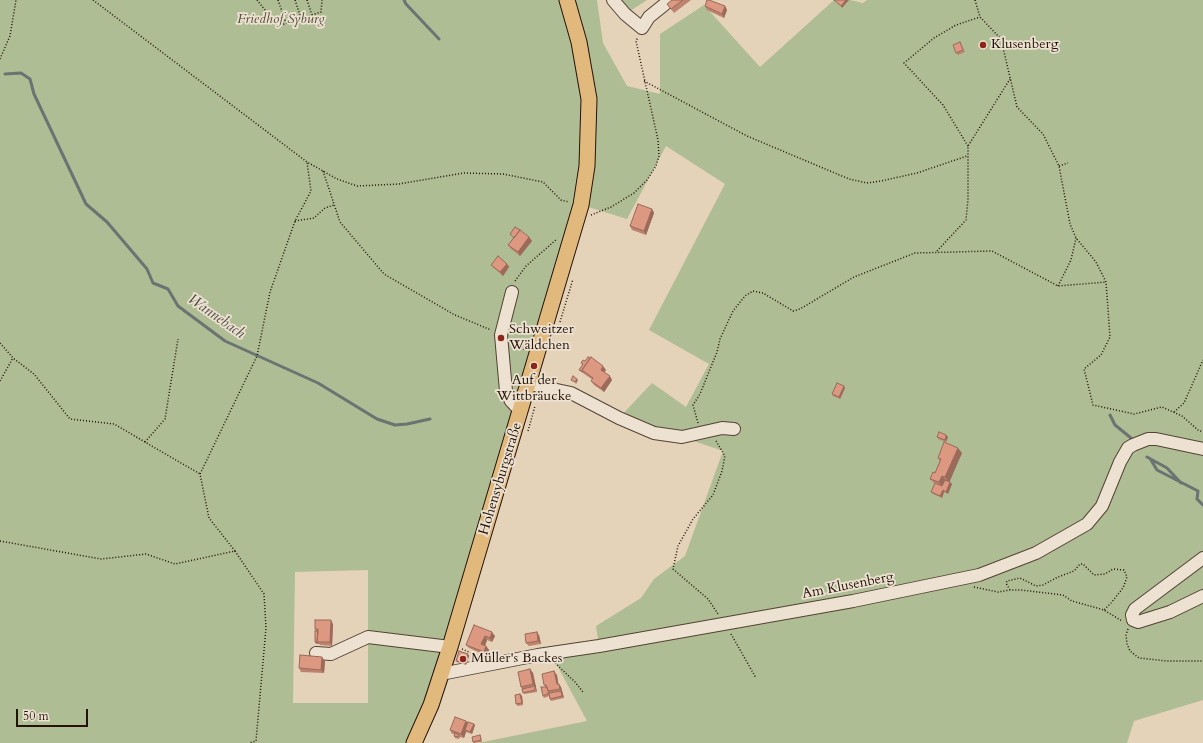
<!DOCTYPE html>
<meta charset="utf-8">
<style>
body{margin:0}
#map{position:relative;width:1203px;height:743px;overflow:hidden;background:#e4d2b9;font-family:Cardo,serif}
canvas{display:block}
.scale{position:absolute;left:16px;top:709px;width:72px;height:18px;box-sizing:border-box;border:2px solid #241207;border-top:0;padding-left:5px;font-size:12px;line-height:14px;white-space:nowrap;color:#241207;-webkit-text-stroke:3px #ede2d2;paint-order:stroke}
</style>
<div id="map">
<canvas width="1203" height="743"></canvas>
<div class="scale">50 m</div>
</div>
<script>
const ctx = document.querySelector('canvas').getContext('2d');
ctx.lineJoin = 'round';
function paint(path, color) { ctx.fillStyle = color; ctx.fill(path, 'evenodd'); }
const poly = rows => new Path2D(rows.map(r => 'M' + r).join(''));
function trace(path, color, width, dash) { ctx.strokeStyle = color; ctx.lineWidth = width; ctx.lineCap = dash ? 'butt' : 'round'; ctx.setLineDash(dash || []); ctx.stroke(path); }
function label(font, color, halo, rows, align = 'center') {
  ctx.font = font + ' Cardo,serif'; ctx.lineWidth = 3.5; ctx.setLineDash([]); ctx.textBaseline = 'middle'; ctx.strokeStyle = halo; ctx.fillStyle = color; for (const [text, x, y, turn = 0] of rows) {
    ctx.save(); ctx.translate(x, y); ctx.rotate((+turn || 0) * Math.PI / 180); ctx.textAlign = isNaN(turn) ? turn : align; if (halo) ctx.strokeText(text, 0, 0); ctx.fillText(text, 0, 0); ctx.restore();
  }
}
paint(poly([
 [0,0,597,0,603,43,627,86,660,94,660,34,704,5,760,67,834,0,850,0,863,3,867,0,1203,0,1203,700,1134,721,1127,743,478,743,587,721,551,654,599,646,596,626,641,598,654,579,685,556,723,451,682,437,619,418,652,383,686,407,709,364,649,330,725,184,666,146,627,219,582,205,414,743,0,743],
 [368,570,368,703,293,703,295,572],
 [612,0,647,0,630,11]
]), '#aebd94');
trace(poly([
 [404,0,406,4,439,39],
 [5,74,21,73,30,79,34,94,86,204,107,222,147,269,153,283,168,289,178,306,225,341,318,383,377,419,395,425,407,424,430,419],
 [1110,415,1115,425,1131,438],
 [1147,457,1167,468,1181,483],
 [1151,460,1157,470,1198,491,1197,499,1203,505]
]), '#6b7472', 3);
const minor = poly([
 [613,0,625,14,642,28,649,17,670,0],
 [512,292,501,335,506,391,511,401,521,412],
 [529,384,571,393,619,418,654,433,682,437,722,428,734,429],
 [1203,558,1135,609,1132,615,1133,620,1138,622,1170,612,1203,596],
 [316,653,331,654,368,637,450,647],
 [441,674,538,655,599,646,853,601,979,575,1036,553,1087,524,1102,506,1120,462,1128,448,1133,445,1148,439,1156,439,1203,449]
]);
const major = poly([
 [414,743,431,705,450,647,581,205,587,166,589,99,579,42,567,0]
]);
trace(minor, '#544234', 14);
trace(major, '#241207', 17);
trace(poly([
 [93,0,307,162,337,179,357,186,399,184,464,173,503,174,543,182,561,200,569,202],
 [257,0,278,26,321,12,322,0],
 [278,0,286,23],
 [295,0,301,18],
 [307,0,312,15],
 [975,0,980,17,1001,39,1017,107,1043,134,1059,166,1070,224,1076,238,1096,262,1106,282,1110,337,1101,355,1084,369,1093,405,1134,414,1162,407,1182,416,1198,430,1203,432],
 [0,59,10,36,16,0],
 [644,81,747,136,849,179,867,183,881,181,917,173,967,156],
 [968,146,943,105,904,63,934,38,956,25,980,17],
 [1059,166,1068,163],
 [323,171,340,222,384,274,455,315,491,330],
 [591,215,611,207,634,193,647,180,656,166,659,156,658,140,636,41,638,37],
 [295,221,314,218,325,208,334,205],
 [937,251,966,220,968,199,968,146,1010,79],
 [515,281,526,266,557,239],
 [1058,286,1071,260,1076,238],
 [560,322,573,279],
 [0,343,13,358,34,374,70,419,114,424,200,474],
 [524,350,527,340],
 [0,381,13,358],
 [1174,412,1184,403,1203,360],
 [698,423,693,405,700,394,717,352,720,339,733,311,745,296,753,291,763,293,793,311,800,309,854,277,915,253,992,251,1058,286,1106,282],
 [528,431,535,406],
 [716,441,725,456,722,471,713,495,693,519,678,546,673,569,708,599,718,614],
 [145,442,165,419,178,339],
 [0,541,101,559,146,554,175,564,235,551,209,518,200,474,257,356,270,292,295,221,311,191,307,162],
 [235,551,264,594,266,628,256,741,249,743],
 [974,587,998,592,1010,590,1021,590,1063,595,1072,601,1104,610,1122,621],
 [1010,590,1006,583,1007,581,1020,578,1036,586,1043,585,1058,577,1074,571,1080,564,1083,564,1094,575,1105,574,1113,569,1124,570,1127,577,1123,588,1111,603,1104,610],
 [1128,629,1126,635,1127,644,1130,651,1139,658,1167,661,1203,661],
 [731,634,756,678],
 [462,649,471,653,473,657],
 [555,663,575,682,583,692]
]), '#241207', 1.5, [1, 2]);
trace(minor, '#ede2d2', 12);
trace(major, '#e2b97c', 15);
paint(poly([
 [672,0,691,0,674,13,667,4],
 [705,6,725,6,727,10,724,18,707,10],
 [961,44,965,52,958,55,956,53],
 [652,209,654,213,646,235,632,230,630,226],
 [510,234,529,237,532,241,520,256,511,249,508,245,514,238],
 [507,264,509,267,503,276,494,268,491,265],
 [585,361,606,370,604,372,612,380,604,392,594,385,591,381,593,380,580,371,579,370,583,364,581,363],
 [845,388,840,399,833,396,832,394],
 [946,435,948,437,946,442,938,439,937,437],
 [962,453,949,481,952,484,948,494,944,492,942,498,933,494,931,492,935,484,930,479,935,473,940,461,938,458],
 [333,624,332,646,320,645,319,644,316,644,315,642,316,631,315,629],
 [474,625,495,636,492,642,487,640,485,646,486,646,489,650,487,656,469,648,466,645],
 [539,635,541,644,529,646,526,643],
 [468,654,469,656,466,665,457,662,456,661],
 [325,661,324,673,301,672,299,668],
 [530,669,533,673,537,692,524,694,521,687],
 [557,675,558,684,561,687,564,698,551,701,550,699,549,696,544,698,543,696,546,687,544,685],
 [520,694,522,696,523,705,518,706,516,704],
 [466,721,468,723,474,724,475,725,472,734,466,732,464,738,460,737,459,739,455,738,454,736,454,734,452,734,450,730],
 [480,735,481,737,482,742,473,743,473,742]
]), '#bd836e');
paint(poly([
 [846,0,849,0,842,8,841,6],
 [725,6,727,10,724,18,722,14],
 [652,209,654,213,646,235,644,231],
 [529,237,532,241,520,256,518,252],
 [507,264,509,267,503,276,500,272],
 [603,366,606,370,603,374,601,370],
 [610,376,612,380,604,392,601,388],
 [577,379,578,380,576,384,575,382],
 [844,386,845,388,840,399,839,397],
 [946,435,948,437,946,442,945,440],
 [958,448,962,453,949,483,945,477],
 [942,476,946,481,943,488,939,482],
 [950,482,952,484,948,494,946,492],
 [943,490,944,492,942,498,940,496],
 [331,620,333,624,332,646,330,642],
 [492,632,495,636,492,642,490,638],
 [537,632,539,635,541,644,538,641],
 [485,636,487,640,484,648,481,644],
 [486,646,489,650,487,656,484,652],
 [468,654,469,656,466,665,465,663],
 [322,657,325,661,324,673,321,670],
 [530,669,533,673,537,692,533,684],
 [554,671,557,675,559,688,557,684],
 [559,684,561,687,564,698,562,696],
 [520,694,522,696,523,705,522,703],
 [466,721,469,725,465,730,466,732,464,738,461,734],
 [474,724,475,725,472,734,470,732]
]), '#9a6a5a');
const building = poly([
 [672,0,683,0,671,9,667,4,672,0],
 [707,0,709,0,725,6,722,14,705,6,707,0],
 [834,0,846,0,841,6,834,0],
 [960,42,963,50,956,53,953,45,960,42],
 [638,204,652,209,644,231,630,226,638,204],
 [515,227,520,230,514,238,510,234,515,227],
 [520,230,529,237,518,252,508,245,520,230],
 [498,256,507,264,500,272,491,265,498,256],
 [588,357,590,358,582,370,583,372,579,370,583,364,581,363,583,360,585,361,588,357],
 [591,357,603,366,601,370,610,376,601,388,591,381,593,378,582,370,591,357],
 [573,376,577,379,575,382,571,380,573,376],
 [837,383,844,386,839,397,832,394,837,383],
 [939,432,946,435,945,440,937,437,939,432],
 [944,442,958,448,945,477,942,476,939,482,930,479,933,472,935,473,941,459,938,458,944,442],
 [945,480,950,482,946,492,943,490,940,496,931,492,935,483,942,486,945,480],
 [315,620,331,620,330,642,317,642,318,629,315,629,315,620],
 [474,625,492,632,490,638,485,636,481,644,486,646,484,652,466,645,474,625],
 [315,631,318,631,317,642,318,643,315,642,315,631],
 [537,632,538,641,526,643,525,634,537,632],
 [459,651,468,654,465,663,456,661,459,651],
 [300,655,322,657,321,670,299,668,300,655],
 [530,669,533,684,521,687,518,672,530,669],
 [554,671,557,684,559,684,560,689,548,691,546,685,544,685,542,674,554,671],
 [535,686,535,690,523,693,522,689,535,686],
 [541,687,547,687,548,691,549,693,543,696,541,687],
 [561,691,562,696,550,699,549,693,561,691],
 [520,694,522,703,516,704,515,695,520,694],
 [455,717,466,721,461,734,450,730,455,717],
 [468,722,474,724,470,732,465,730,468,722],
 [455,733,459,735,458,737,454,736,455,733],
 [480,735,481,740,473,742,472,737,480,735]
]);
paint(building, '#dc9880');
trace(building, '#9a6a5a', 1);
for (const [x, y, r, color] of [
 [983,45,4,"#8f2418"],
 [501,338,4,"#8f2418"],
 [534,366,4,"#8f2418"],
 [463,659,4,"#8f2418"]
]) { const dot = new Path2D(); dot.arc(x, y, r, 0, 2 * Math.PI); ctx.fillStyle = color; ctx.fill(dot); trace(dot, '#ede2d2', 1.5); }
label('italic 14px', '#544e38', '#ede2d2', [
 ["Friedhof Syburg",281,20]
]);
label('14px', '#241207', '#ede2d2', [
 ["Klusenberg",991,45],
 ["Schweitzer",509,330],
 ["Wäldchen",509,346],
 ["Auf der",534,381,"center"],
 ["Wittbräucke",534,397,"center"],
 ["Müller's Backes",471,659]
], 'left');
label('14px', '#241207', '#ede2d2', [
 ["Hohensyburgstraße",501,479,-73],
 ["Am Klusenberg",848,586,-11]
]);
label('italic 15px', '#4d4b46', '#ede2d2', [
 ["Wannebach",216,317,35]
]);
</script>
